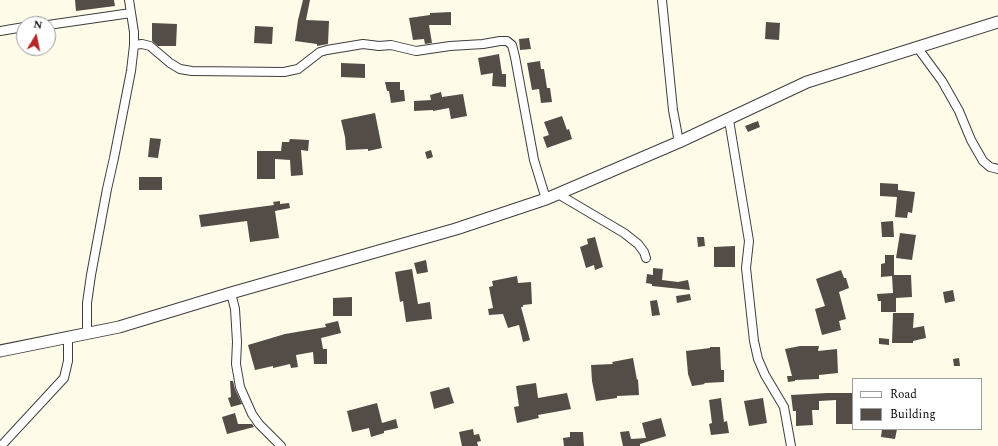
<!DOCTYPE html>
<style>
body{margin:0}
#map{position:relative;width:998px;height:446px;overflow:hidden;background:#fffbe9;font-family:Spectral,serif}
canvas{display:block}
.legend{position:absolute;left:852px;top:378px;width:130px;height:52px;box-sizing:border-box;background:#fff;border:1px solid #9d9d9d;margin:0;padding:5px 7px;list-style:none;font-size:12px;color:#0b0b0b}
.legend li{display:flex;align-items:center;gap:8px;height:20px}
.legend b{width:20px;border:1px solid #9d9d9d}
.north{position:absolute;left:16px;top:16px;width:40px;height:40px;box-sizing:border-box;background:#fff;border:1px solid #9d9d9d;border-radius:50%;rotate:10deg;font-size:11px;font-weight:700;line-height:16px;text-align:center;color:#0b0b0b}
.north::after{content:'';display:block;margin:auto;width:14px;height:18px;background:#b82527;clip-path:polygon(50% 0,100% 100%,50% 72%,0 100%)}
</style>
<div id="map">
<canvas width="998" height="446"></canvas>
<ul class="legend">
<li><b style="height:5px;background:#fff"></b>Road</li>
<li><b style="height:11px;background:#534c47"></b>Building</li>
</ul>
<div class="north">N</div>
</div>
<script>
const ctx = document.querySelector('canvas').getContext('2d');
ctx.lineJoin = 'round';
function paint(path, color) { ctx.fillStyle = color; ctx.fill(path, 'evenodd'); }
const poly = rows => new Path2D(rows.map(r => 'M' + r).join(''));
function trace(path, color, width, dash) { ctx.strokeStyle = color; ctx.lineWidth = width; ctx.lineCap = dash ? 'butt' : 'round'; ctx.setLineDash(dash || []); ctx.stroke(path); }
paint(poly([
 [75,0,114,0,115,6,76,11],
 [303,0,310,0,306,20,329,21,328,44,317,46,317,44,295,41,298,20],
 [451,12,451,25,429,25,432,43,425,44,424,39,413,40,409,18,430,15,430,13],
 [766,22,780,23,779,40,765,39],
 [152,23,177,24,176,46,158,46,152,41],
 [255,26,273,27,272,44,254,43],
 [529,38,531,49,520,50,519,39],
 [499,54,502,74,506,74,506,87,492,86,493,73,481,75,478,58],
 [540,61,541,69,544,69,547,88,550,88,552,102,541,103,539,89,532,90,527,63],
 [341,63,365,64,365,78,341,77],
 [385,82,400,82,400,90,404,90,405,101,391,103,389,91,387,91],
 [441,92,442,97,463,94,467,116,451,119,449,108,433,111,433,110,414,111,414,101,431,100,430,95],
 [375,113,382,148,368,151,368,149,346,150,345,137,341,120],
 [562,116,567,130,569,129,572,139,547,148,543,137,549,135,544,122],
 [758,121,760,127,748,132,745,126],
 [150,138,161,139,158,158,148,157],
 [290,139,309,140,308,151,301,150,303,175,291,176,290,160,275,159,275,179,257,179,257,151,281,151,282,142,289,142],
 [431,150,433,157,427,159,425,152],
 [139,177,162,177,162,190,139,190],
 [880,183,898,184,898,190,915,192,912,213,908,212,907,218,895,217,897,197,880,196],
 [280,201,280,204,289,203,290,208,275,211,279,238,250,242,247,221,201,227,199,215,274,205,273,202],
 [893,221,894,237,882,237,881,222],
 [900,233,916,235,912,260,896,258],
 [595,237,603,267,595,270,594,265,586,268,580,247,588,244,587,239],
 [697,237,704,237,705,246,698,247],
 [735,246,735,267,714,267,714,247],
 [885,255,894,255,894,275,911,275,912,297,896,298,896,312,881,312,881,301,878,301,877,294,893,293,892,276,881,277,881,264,885,263],
 [426,260,428,272,417,274,414,263],
 [653,268,663,269,662,280,678,282,688,280,690,290,652,286,652,284,646,283,647,274,653,275],
 [412,269,418,304,430,302,432,319,406,322,403,301,400,302,395,272],
 [841,270,844,278,846,278,849,288,839,292,846,319,839,321,841,330,822,335,815,309,825,306,816,279],
 [517,276,518,283,531,282,532,304,523,305,523,307,521,307,530,340,523,342,519,325,508,328,503,314,489,315,488,309,493,308,489,287,493,286,492,281],
 [953,290,955,301,945,303,943,292],
 [690,294,691,300,677,303,676,296],
 [352,297,352,316,333,316,333,298],
 [657,300,660,315,652,316,650,301],
 [893,313,914,313,913,328,924,326,926,338,913,341,913,343,892,343],
 [338,321,341,333,321,338,323,349,327,349,327,364,314,364,313,352,296,355,298,367,291,368,290,364,273,368,273,366,255,370,248,345,285,334,326,327,325,324],
 [879,338,889,339,889,345,879,344],
 [800,346,819,346,818,351,837,349,838,373,819,375,819,379,795,380,795,381,788,382,787,376,792,376,785,349],
 [710,347,720,347,721,370,724,370,724,382,704,383,705,384,692,386,688,374,686,351,710,348],
 [633,358,637,380,638,379,639,395,617,396,617,398,596,401,592,381,591,365,613,364,612,362],
 [959,358,960,366,954,366,953,359],
 [230,381,233,381,235,389,242,404,231,407,228,398,231,397],
 [536,383,538,398,567,393,571,409,538,415,539,418,517,423,514,407,519,406,516,386],
 [449,387,454,403,434,409,430,392],
 [827,393,853,393,853,424,836,424,836,400,819,401,819,410,812,410,813,425,796,426,796,411,793,411,791,395],
 [721,398,724,422,727,421,729,433,711,435,709,424,712,423,709,400],
 [763,398,767,423,749,426,744,401],
 [377,403,382,423,396,419,398,428,384,431,384,433,371,437,369,428,352,432,347,411],
 [235,413,238,424,252,424,254,427,227,434,222,417],
 [661,418,666,436,640,444,640,446,623,446,620,432,629,431,631,439,646,438,642,423],
 [473,429,474,435,479,434,481,441,477,442,478,446,462,446,459,432],
 [882,429,897,429,895,439,881,437],
 [570,432,583,432,584,446,564,446,563,438,570,437]
]), '#534c47');
const minor = poly([
 [662,0,673,110,679,142],
 [48,25,131,13],
 [0,31,24,27],
 [134,45,142,44,150,46,170,63,180,69,192,71,284,72,298,69,320,52,327,50,363,44,379,46,391,45,416,51,450,46,483,44,500,41,507,41,512,45,515,57,534,160,546,199],
 [917,47,942,81,959,111,971,140,983,161,990,167,998,169],
 [729,120,749,241,746,268,754,341,758,359,765,375,784,407,791,446],
 [558,194,624,233,638,244,644,252,646,258],
 [231,293,235,309,237,342,236,364,240,387,252,414,259,424,281,446],
 [87,334,87,303,91,275,107,189,114,158,131,71,134,45,134,32,129,0],
 [1,446,64,378,68,361,68,338]
]);
const tertiary = poly([
 [0,351,119,327,231,293,456,229,546,199,679,142,807,82,998,22]
]);
trace(minor, '#3e3e3e', 10);
trace(tertiary, '#3e3e3e', 13);
trace(minor, '#fff', 8);
trace(tertiary, '#fff', 11);
</script>
